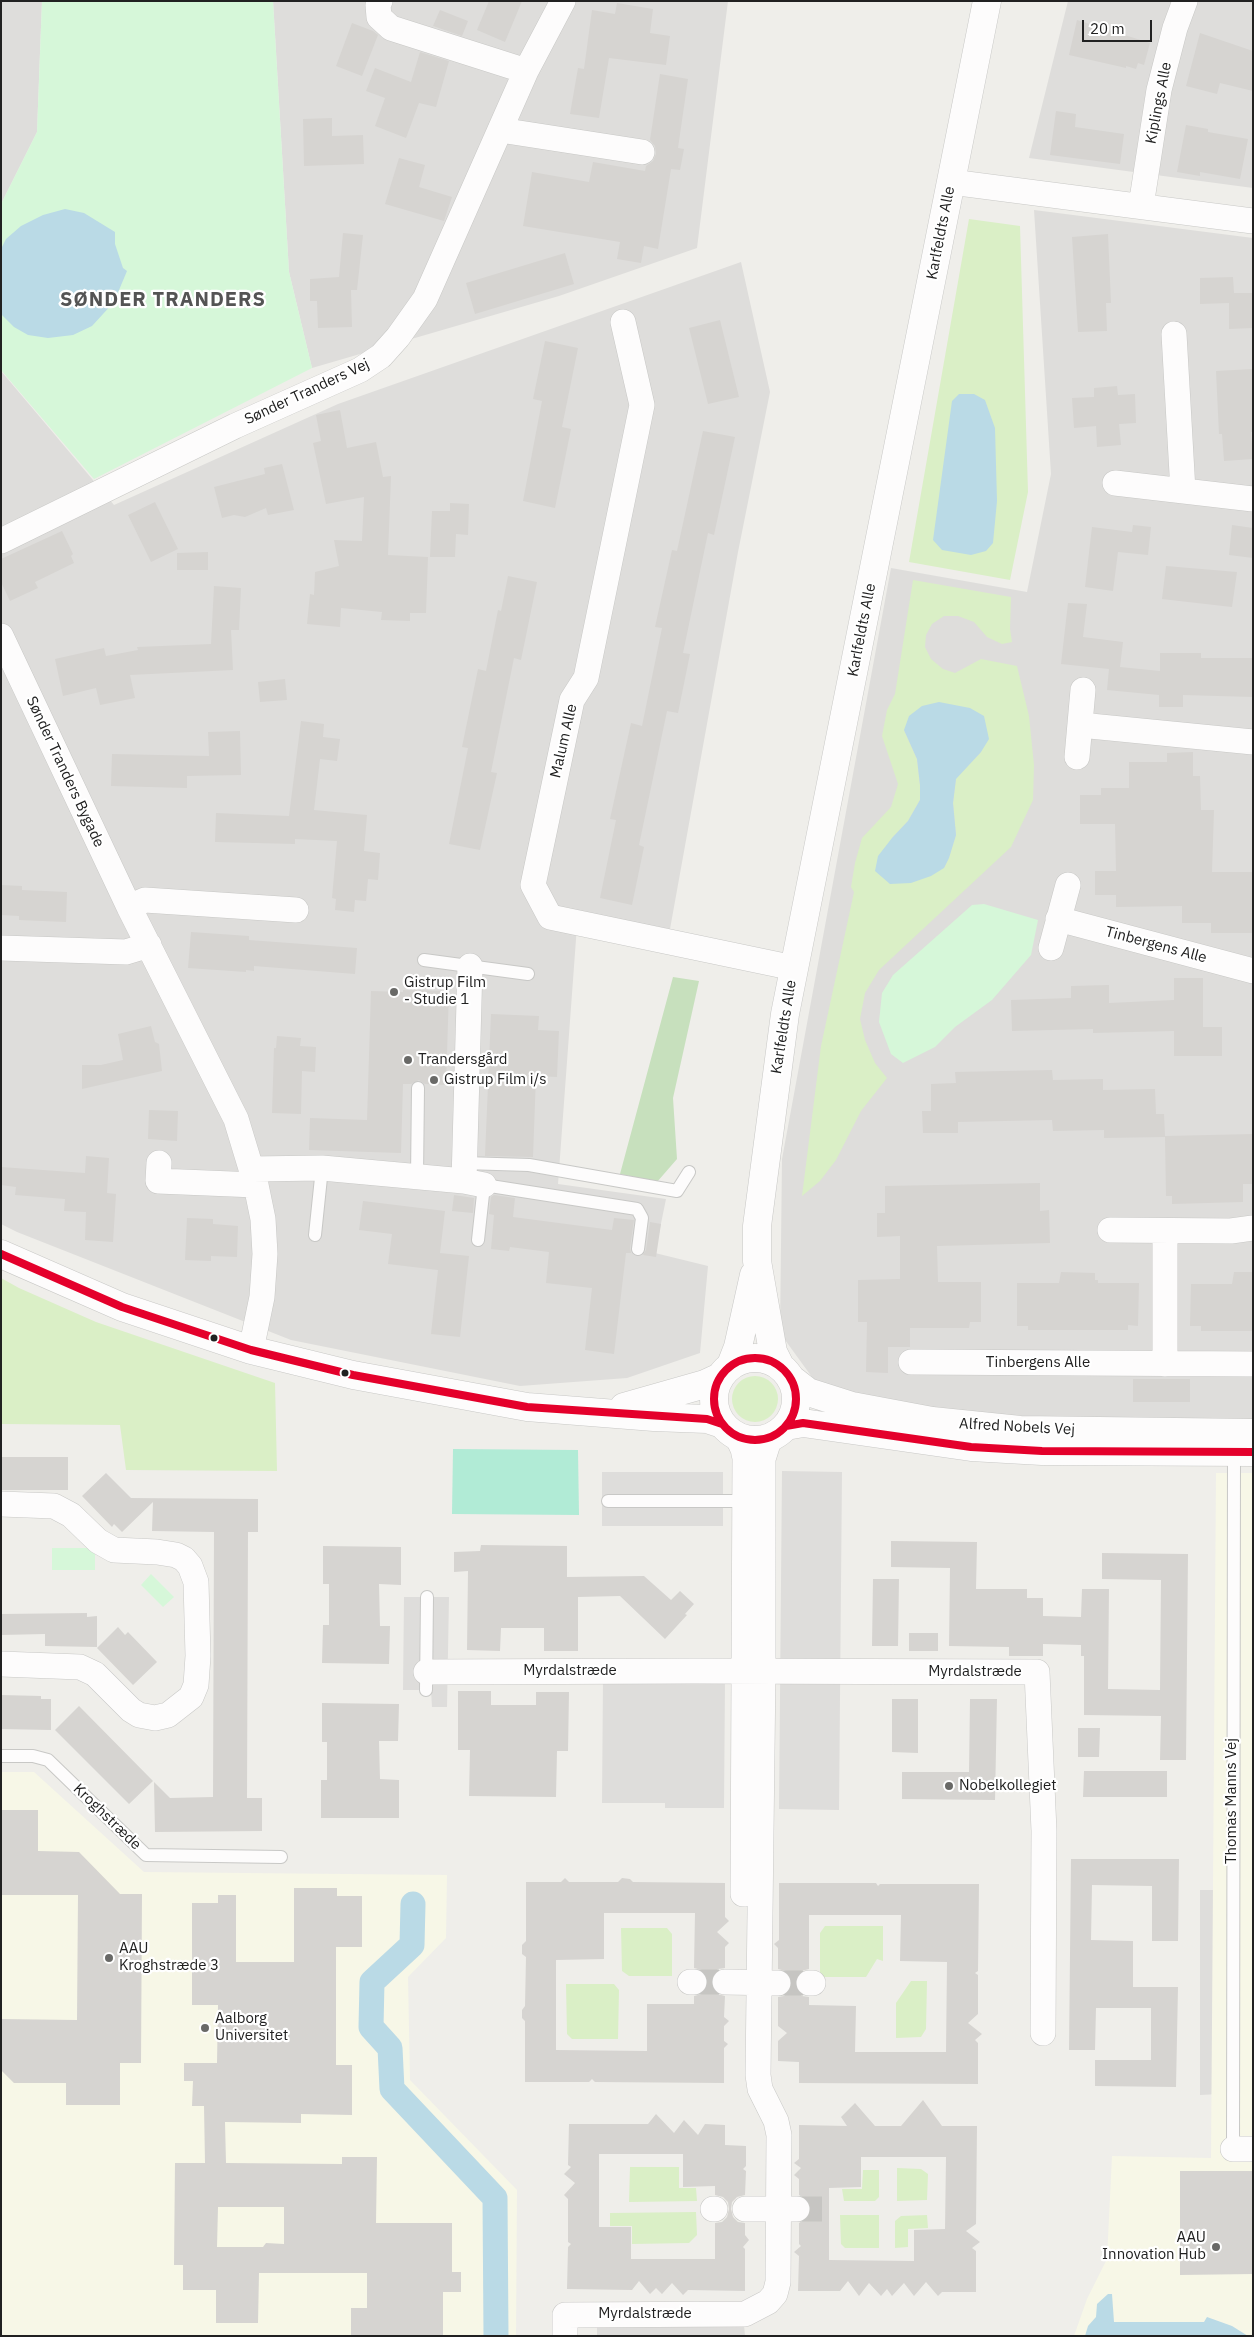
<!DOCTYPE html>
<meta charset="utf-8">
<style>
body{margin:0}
#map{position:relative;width:1254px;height:2337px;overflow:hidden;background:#efeeea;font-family:"IBM Plex Sans",sans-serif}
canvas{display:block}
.frame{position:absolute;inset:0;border:2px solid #212121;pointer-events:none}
.scale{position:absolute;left:1082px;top:20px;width:70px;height:22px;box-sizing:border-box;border:2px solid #212121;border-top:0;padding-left:6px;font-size:15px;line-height:18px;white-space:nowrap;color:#212121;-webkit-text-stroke:4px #fff;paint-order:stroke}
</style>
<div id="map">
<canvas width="1254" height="2337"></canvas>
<div class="frame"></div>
<div class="scale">20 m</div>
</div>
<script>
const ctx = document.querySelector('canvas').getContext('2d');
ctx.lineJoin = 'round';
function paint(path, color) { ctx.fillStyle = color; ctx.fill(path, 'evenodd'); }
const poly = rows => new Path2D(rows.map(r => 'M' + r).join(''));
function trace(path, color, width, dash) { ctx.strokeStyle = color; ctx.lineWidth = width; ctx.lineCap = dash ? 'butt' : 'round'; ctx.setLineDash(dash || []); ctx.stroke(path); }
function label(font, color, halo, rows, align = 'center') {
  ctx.font = font + ' "IBM Plex Sans",sans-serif'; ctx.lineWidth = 4.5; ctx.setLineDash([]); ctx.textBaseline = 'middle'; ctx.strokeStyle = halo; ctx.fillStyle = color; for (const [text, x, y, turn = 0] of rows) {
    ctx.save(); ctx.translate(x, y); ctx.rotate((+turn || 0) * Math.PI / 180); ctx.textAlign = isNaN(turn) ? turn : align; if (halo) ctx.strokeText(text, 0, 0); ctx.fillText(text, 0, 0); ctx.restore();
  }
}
paint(poly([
 [1,1,42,1,37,132,1,204],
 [273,1,728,1,697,248,559,296,312,368,289,272],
 [1068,1,1253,1,1253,188,1029,158],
 [1034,210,1253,238,1253,1424,1039,1425,915,1411,817,1384,780,1333,782,1159,891,568,1027,592,1051,474],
 [741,262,770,392,738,552,670,929,578,912,558,1184,666,1199,655,1253,708,1266,700,1353,627,1378,520,1386,291,1340,17,1232,1,1224,1,371,114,505,338,404],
 [782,1471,842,1472,839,1810,779,1809],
 [602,1472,723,1472,723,1526,602,1526],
 [404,1597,449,1597,447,1707,432,1707,431,1690,403,1690],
 [603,1679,725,1680,724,1808,665,1808,665,1803,602,1803],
 [1200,1890,1220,1890,1220,2094,1200,2095],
 [597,2324,744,2325,745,2336,597,2336]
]), '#dedddb');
paint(poly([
 [1216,1473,1253,1473,1253,2336,1074,2336,1087,2299,1107,2259,1112,2156,1211,2158],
 [1,1772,34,1772,144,1872,447,1875,446,1938,408,1977,410,2080,517,2190,516,2336,1,2336]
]), '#f7f7e7');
paint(poly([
 [969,219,1020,226,1028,492,1010,580,909,562],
 [913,580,1011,597,1010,629,1012,642,1002,644,987,637,974,622,958,616,944,616,932,624,926,635,925,647,931,659,943,669,955,673,981,659,1017,666,1029,716,1034,765,1033,800,1011,847,879,970,865,993,860,1019,865,1040,875,1063,887,1078,861,1111,836,1160,820,1181,802,1196,821,1046,854,892,851,887,855,863,862,838,891,807,898,784,882,736,887,710,895,694],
 [904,730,981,752,956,778,953,803,956,835,949,857,944,868,892,838,908,821,920,800,920,785,917,759],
 [1,1278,19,1288,96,1322,275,1383,277,1471,126,1470,120,1425,1,1424],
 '732 1399a23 23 0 1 1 46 0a23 23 0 1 1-46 0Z',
 [825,1926,883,1926,883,1961,877,1959,866,1977,820,1977,820,1933],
 [621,1928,667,1928,672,1934,672,1976,629,1976,622,1971],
 [911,1981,927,1981,926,2029,921,2037,896,2038,896,2003],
 [566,1984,614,1984,619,1990,618,2039,572,2039,567,2034],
 [630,2167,679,2167,679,2188,696,2188,697,2201,629,2202],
 [897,2168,921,2169,928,2174,927,2200,897,2201],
 [863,2170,879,2170,879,2197,875,2201,844,2201,842,2189,862,2189],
 [696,2212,697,2235,689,2243,632,2244,632,2226,610,2226,610,2213],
 [840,2215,879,2215,879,2248,845,2248,841,2244],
 [927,2215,928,2228,908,2229,908,2247,895,2248,895,2221,901,2216]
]), '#daefc6');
paint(poly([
 [673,977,699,981,673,1098,677,1159,657,1182,620,1174]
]), '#c7e0bd');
paint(poly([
 [42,1,273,1,289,272,312,368,94,479,1,370,1,204,37,132],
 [984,904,1038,920,1031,955,992,1000,955,1027,935,1047,903,1063,891,1054,879,1022,882,993,893,975,972,905],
 [52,1548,88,1548,95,1554,95,1570,52,1570],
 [151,1574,174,1597,163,1607,141,1585]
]), '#d6f7d9');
paint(poly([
 [453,1449,578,1450,579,1515,452,1514]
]), '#b1ebd6');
paint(poly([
 [65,209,84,213,115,232,115,244,123,268,127,271,114,302,92,326,73,335,48,338,28,335,14,327,1,314,1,249,6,239,21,226,43,215],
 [959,394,974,394,985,400,995,428,997,501,993,543,986,551,971,555,942,550,933,540,952,401],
 [939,702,970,708,984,716,989,739,981,752,956,779,953,803,956,835,949,858,944,868,931,876,911,883,890,884,875,871,878,856,892,838,908,821,920,800,920,785,917,759,904,730,909,716,922,706],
 [1108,2294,1112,2294,1114,2322,1204,2322,1207,2317,1232,2326,1248,2336,1085,2336,1088,2326,1096,2317,1097,2304]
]), '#badae6');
trace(poly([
 [413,1904,412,1945,372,1982,371,2027,390,2048,392,2089,495,2198,496,2336]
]), '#badae6', 25);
paint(poly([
 [489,1,522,1,505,42,477,30],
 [617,3,653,9,650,33,670,36,666,65,609,58,599,118,570,114,578,68,584,69,592,10,615,14],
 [440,10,468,21,462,36,433,26],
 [1077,20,1150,43,1144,65,1138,63,1136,69,1126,66,1126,68,1069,55],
 [352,23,373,31,378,35,362,76,336,66],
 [1200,33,1253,51,1253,91,1220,83,1217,94,1186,86],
 [420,52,449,61,436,107,419,103,406,138,375,126,385,98,366,91,375,68,411,82],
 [660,74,688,79,678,148,684,149,680,170,671,169,658,249,644,246,641,263,617,259,620,242,523,226,532,172,589,182,593,162,645,171,646,166,653,161,656,154,655,146,650,140],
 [1056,111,1076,114,1075,127,1124,134,1120,164,1050,155],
 [332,118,332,136,363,135,364,164,304,166,303,119],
 [1186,125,1208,129,1208,132,1248,139,1240,179,1200,172,1200,176,1177,172],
 [399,158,425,165,419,187,452,197,444,221,385,204],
 [343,233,363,235,357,290,351,290,352,327,318,328,317,301,310,301,310,279,339,277],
 [1108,234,1111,303,1106,303,1107,331,1078,332,1072,237],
 [565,253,574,284,475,314,466,283],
 [1233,277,1234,293,1253,293,1253,328,1229,329,1229,303,1200,304,1200,278],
 [720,320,739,397,708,404,689,328],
 [545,341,578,348,562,427,571,429,555,508,523,501,542,401,533,399],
 [1253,369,1253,432,1251,432,1253,459,1224,461,1222,434,1219,434,1216,371],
 [1117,386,1118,395,1135,394,1136,423,1119,424,1121,445,1097,447,1096,426,1074,428,1072,398,1094,397,1094,388],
 [340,410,347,448,376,442,383,477,391,476,388,555,428,557,426,613,410,613,410,621,381,620,382,612,341,608,340,627,307,624,310,594,314,595,315,572,339,566,334,540,362,541,364,497,326,504,313,443,321,441,316,415],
 [703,431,735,437,714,535,708,533,683,653,690,654,678,713,667,711,639,845,644,847,632,905,600,898,616,820,610,819,631,723,642,726,662,628,655,627,672,550,677,551],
 [282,464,294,510,268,515,266,508,245,517,234,515,222,518,214,487,265,474,264,468],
 [155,502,178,549,151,562,128,515],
 [450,503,469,504,468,535,456,534,455,557,430,557,432,511,450,511],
 [1133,525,1151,527,1148,555,1118,552,1113,591,1085,587,1092,527,1132,532],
 [1232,525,1253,528,1253,558,1229,555],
 [62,531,73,554,71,556,74,563,35,582,38,588,10,601,1,582,1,559],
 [208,552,208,570,177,570,177,553],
 [1166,566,1237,572,1232,607,1162,599],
 [508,576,537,582,521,660,514,658,491,772,497,773,480,850,449,844,468,748,462,747,478,669,486,671,498,610,501,611],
 [214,586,241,588,239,630,231,630,233,670,130,675,135,698,100,705,96,688,63,696,55,659,104,648,106,656,138,650,137,647,211,644],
 [1068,603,1087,604,1083,637,1123,642,1120,667,1160,671,1160,653,1201,653,1201,658,1253,658,1253,697,1183,695,1183,707,1159,707,1159,695,1107,690,1109,669,1061,664],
 [285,679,287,700,260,702,258,682],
 [301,721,324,724,323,737,340,739,337,761,320,759,314,810,367,815,364,851,380,853,378,880,368,879,366,901,355,900,354,912,335,910,336,899,332,898,337,841,295,839,295,844,215,842,216,813,289,816],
 [240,731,241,775,187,776,187,788,111,786,112,754,209,756,208,732],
 [1193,752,1193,776,1200,776,1201,810,1214,810,1212,872,1253,872,1253,933,1211,933,1211,923,1182,923,1182,906,1116,907,1116,895,1095,895,1095,871,1116,871,1115,824,1080,824,1080,795,1101,795,1101,788,1129,788,1129,762,1167,762,1167,753],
 [1,885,22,886,22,890,67,892,66,922,19,920,19,916,1,915],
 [191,932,249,936,249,940,357,948,355,974,254,966,254,971,246,970,246,972,188,968],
 [1174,978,1203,978,1203,1027,1222,1027,1222,1056,1174,1056,1174,1031,1093,1033,1093,1029,1012,1031,1011,1000,1071,998,1071,986,1109,985,1109,1003,1174,1000],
 [403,990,449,991,446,1085,425,1084,419,1080,411,1084,403,1084,401,1153,309,1150,310,1118,367,1120,371,991,403,992],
 [491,1014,539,1016,538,1030,559,1031,557,1077,536,1076,533,1157,485,1156],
 [151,1026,155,1042,159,1044,162,1071,82,1089,82,1065,101,1065,123,1060,118,1034],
 [277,1036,301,1038,300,1046,316,1047,315,1072,302,1071,301,1114,272,1113,274,1048,276,1048],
 [1052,1070,1053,1080,1103,1079,1103,1090,1155,1089,1156,1114,1164,1114,1165,1136,1253,1134,1253,1184,1243,1184,1243,1202,1172,1204,1172,1196,1166,1196,1165,1137,1104,1138,1104,1130,1053,1131,1052,1120,958,1122,958,1133,923,1133,922,1111,931,1111,931,1084,956,1083,955,1072],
 [149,1110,178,1111,177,1141,148,1139],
 [86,1156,109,1158,107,1193,116,1194,113,1242,85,1240,86,1212,64,1211,65,1199,15,1195,16,1187,1,1185,1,1167,85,1173],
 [1040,1183,1040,1211,1049,1210,1050,1243,937,1246,938,1282,981,1282,981,1322,970,1322,969,1328,910,1328,910,1347,888,1347,888,1373,866,1372,867,1322,858,1322,858,1280,900,1279,900,1236,877,1237,877,1213,885,1213,885,1186],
 [454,1195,474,1198,473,1213,452,1211],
 [494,1195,515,1198,513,1217,612,1230,614,1218,634,1220,630,1248,631,1253,626,1253,614,1354,585,1350,592,1288,546,1283,549,1252,510,1247,509,1251,491,1249,494,1215,489,1214,491,1197],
 [363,1201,445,1211,440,1253,469,1256,460,1337,431,1334,438,1270,388,1264,392,1234,359,1230],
 [187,1218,213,1219,213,1224,238,1226,237,1257,211,1256,211,1261,185,1260],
 [650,1222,661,1224,656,1257,643,1255,646,1250],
 [1061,1272,1095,1273,1095,1280,1098,1280,1098,1283,1139,1283,1138,1326,1128,1325,1128,1330,1028,1330,1028,1326,1017,1326,1017,1283,1059,1283],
 [1234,1272,1253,1272,1253,1331,1201,1331,1201,1326,1190,1326,1191,1284,1232,1284],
 [1133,1379,1190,1379,1190,1402,1133,1402],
 [1,1457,68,1457,68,1490,1,1490],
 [106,1473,131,1498,258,1499,258,1532,248,1532,247,1798,262,1798,262,1831,155,1832,154,1782,170,1798,213,1797,214,1532,152,1531,153,1502,122,1532,114,1524,112,1527,82,1496],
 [891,1541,977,1542,976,1589,1027,1589,1027,1598,1043,1598,1043,1616,1081,1617,1082,1589,1109,1589,1108,1689,1160,1690,1161,1580,1102,1579,1102,1553,1188,1554,1186,1760,1160,1760,1161,1716,1084,1715,1084,1656,1081,1656,1081,1645,1043,1644,1043,1656,1009,1656,1009,1647,949,1646,950,1568,891,1567],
 [481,1545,567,1546,567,1577,644,1576,671,1600,680,1591,694,1604,685,1614,687,1615,665,1639,620,1596,578,1597,578,1651,544,1651,544,1628,501,1628,500,1651,467,1650,468,1571,454,1572,454,1552,480,1551],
 [323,1546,401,1547,401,1585,379,1584,380,1626,390,1626,389,1664,322,1663,323,1625,329,1625,329,1584,323,1584],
 [873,1579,899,1579,898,1646,872,1646],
 [87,1613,87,1617,97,1616,97,1647,45,1646,45,1634,1,1635,1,1614],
 [118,1627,125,1635,128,1632,157,1662,133,1685,97,1648],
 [909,1633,938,1633,938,1651,909,1651],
 [458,1691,491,1691,491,1705,536,1705,536,1692,569,1692,568,1751,557,1751,556,1797,469,1796,470,1750,458,1750],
 [1,1695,41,1696,41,1699,51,1699,51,1730,1,1729],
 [892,1699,918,1699,918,1753,892,1752],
 [970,1699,997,1699,995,1800,902,1799,902,1772,969,1772],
 [322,1703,399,1704,398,1741,379,1741,380,1779,399,1780,399,1818,321,1818,321,1780,327,1780,327,1742,322,1742],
 [79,1706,153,1781,129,1804,55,1730],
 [1078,1728,1100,1728,1099,1757,1078,1757],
 [1084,1771,1167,1771,1167,1797,1083,1797],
 [1,1810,38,1810,38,1851,79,1852,120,1894,142,1894,141,2063,120,2063,120,2105,66,2105,66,2083,14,2083,1,2070,1,2019,77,2020,78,1895,1,1895],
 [1071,1859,1179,1859,1178,1941,1152,1941,1152,1886,1092,1885,1091,1940,1133,1941,1133,1987,1178,1987,1176,2087,1095,2086,1095,2060,1151,2060,1151,2008,1096,2008,1095,2050,1069,2050],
 [565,1878,569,1882,618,1882,622,1878,630,1879,633,1882,725,1883,725,1917,729,1921,717,1932,729,1943,725,1947,725,1968,718,1969,713,1974,711,1982,712,1988,717,1994,725,1996,724,2017,729,2021,724,2026,724,2041,728,2044,724,2048,724,2083,595,2082,592,2079,589,2082,525,2082,525,2021,522,2018,522,2010,525,2006,526,1957,522,1954,522,1945,526,1941,526,1882,561,1882],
 [604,1913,695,1913,694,1968,702,1970,707,1975,708,1982,707,1989,702,1994,694,1996,694,2004,647,2004,647,2051,556,2050,556,1960,604,1959],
 [779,1883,876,1883,878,1886,880,1884,979,1884,978,1971,975,1973,978,1975,978,2014,968,2023,982,2034,975,2040,978,2043,978,2084,799,2083,799,2062,778,2061,778,2041,787,2033,778,2026,778,1997,784,1996,790,1991,792,1983,791,1976,786,1971,778,1969,778,1948,774,1944,779,1940],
 [809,1915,901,1915,900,1961,947,1962,946,2052,855,2052,856,2006,809,2005,809,1997,802,1996,797,1991,795,1983,796,1976,801,1971,809,1969],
 [294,1888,337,1888,337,1896,362,1896,362,1947,336,1947,336,2065,352,2065,352,2115,301,2114,301,2123,225,2122,226,2163,342,2164,342,2157,377,2157,376,2223,452,2223,452,2272,461,2272,461,2292,443,2292,443,2336,351,2336,351,2308,367,2308,367,2273,259,2273,258,2323,216,2323,216,2290,183,2290,183,2265,174,2265,175,2163,205,2163,204,2106,192,2106,193,2081,184,2081,184,2063,217,2063,218,2005,192,2005,192,1903,218,1903,218,1895,236,1895,236,1962,294,1962],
 [218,2207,284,2207,284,2244,266,2243,263,2247,217,2247],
 [923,2100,942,2126,977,2126,976,2224,966,2231,980,2242,972,2248,976,2251,976,2292,942,2292,938,2296,926,2282,914,2296,904,2283,892,2296,887,2289,881,2296,869,2283,859,2296,848,2281,840,2291,798,2291,799,2256,794,2252,801,2246,799,2244,799,2223,809,2217,811,2209,809,2201,799,2195,799,2179,794,2175,801,2168,794,2163,799,2159,799,2125,847,2126,841,2117,855,2103,875,2126,901,2126],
 [861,2157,946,2157,945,2229,914,2230,914,2261,829,2260,829,2188,861,2187],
 [656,2114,674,2133,684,2120,698,2135,705,2124,725,2125,725,2145,746,2146,746,2166,743,2169,746,2171,745,2195,737,2197,732,2202,731,2209,733,2217,738,2222,745,2223,745,2235,749,2240,743,2247,745,2249,745,2291,688,2290,683,2295,672,2283,662,2294,656,2288,650,2294,639,2281,632,2290,567,2289,568,2247,571,2244,568,2242,568,2199,564,2195,575,2183,564,2174,571,2167,568,2165,569,2124,648,2124],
 [599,2154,683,2154,683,2187,715,2186,715,2195,723,2197,728,2202,729,2209,727,2217,722,2222,715,2223,715,2259,631,2259,631,2227,599,2227],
 [1180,2171,1253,2171,1253,2274,1180,2275]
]), '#d6d4d1');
trace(poly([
 [694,1982,725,1982],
 [778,1983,809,1983],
 [797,2209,830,2209]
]), '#c6c5c2', 25, [25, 12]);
const service = poly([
 [424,960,528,974],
 [464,1163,529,1165,677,1191,689,1172],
 [417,1177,418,1088],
 [315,1235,322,1168],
 [478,1240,484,1185,637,1209,642,1218,638,1249],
 [608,1501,748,1501],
 [426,1690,427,1597],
 [1,1756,33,1756,48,1760,146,1855,281,1857],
 [1233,2149,1234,1449]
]);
const minor = poly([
 [380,1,378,5,379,17,391,28,526,71],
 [500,130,642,152],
 [951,182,1253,221],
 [1141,206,1159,90,1175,28,1185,1],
 [623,322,642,405,586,678,572,700,533,885,550,917,794,968],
 [1174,334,1183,491],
 [1115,483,1253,499],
 [1,541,235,426,360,370,381,356,398,337,425,299,526,71,563,1],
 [1,636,129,907,236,1119,256,1185,263,1219,265,1254,262,1297,251,1350],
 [1080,725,1253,742],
 [1077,757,1083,690],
 [129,907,145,900,296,910],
 [1058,919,1253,971],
 [1,948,126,952,149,945],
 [1051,948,1068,885],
 [159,1163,158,1181,256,1185],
 [253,1169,322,1168,464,1181,484,1185],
 [464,1181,470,966],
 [1110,1230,1231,1231,1253,1228],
 [911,1362,1253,1364],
 [1165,1364,1165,1231],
 [737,1436,743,1449,745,1458,743,1894],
 [1,1504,54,1506,71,1515,98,1541,114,1550,157,1552,176,1555,184,1559,190,1566,196,1582,198,1656,196,1685,191,1697,168,1715,155,1718,139,1715,131,1710,95,1674,80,1667,1,1664],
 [426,1672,694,1671,1037,1672,1044,1831,1043,2033],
 [690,1982,694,1982],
 [725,1982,778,1983],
 [809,1983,813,1983],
 [1233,2149,1253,2149],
 [713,2209,715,2209],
 [745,2209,797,2209],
 [565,2336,565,2315,745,2314,768,2302,775,2294,778,2282,779,2135,776,2121,760,2089,758,2075,763,1671,763,1459,770,1437]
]);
const tertiary = poly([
 [1,1254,122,1307,251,1350,353,1375,527,1407,654,1417,707,1419,722,1424],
 '714 1399a41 41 0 1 1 82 0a41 41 0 1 1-82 0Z',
 [731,1365,738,1347,754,1275],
 [780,1366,773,1352,757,1261,757,1226,785,1014,987,1],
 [790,1378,808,1392,852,1406,932,1421,1020,1430,1253,1433],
 [624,1407,705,1384,718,1378],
 [786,1426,803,1423,971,1447,1042,1451,1253,1452]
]);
trace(service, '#c8c8c6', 14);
trace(minor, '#c8c8c6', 26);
trace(tertiary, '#c8c8c6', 29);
trace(service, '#fdfcfc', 12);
trace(minor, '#fdfcfc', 25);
trace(tertiary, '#fdfcfc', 28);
trace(poly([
 [1,1254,122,1307,251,1350,353,1375,527,1407,707,1419,722,1424],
 '714 1399a41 41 0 1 1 82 0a41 41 0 1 1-82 0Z',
 [786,1426,803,1423,971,1447,1042,1451,1253,1452]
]), '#e4002b', 8);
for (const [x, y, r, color] of [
 [394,992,5,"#696967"],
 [408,1060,5,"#696967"],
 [434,1080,5,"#696967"],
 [214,1338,4.5,"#212121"],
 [345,1373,4.5,"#212121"],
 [949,1786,5,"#696967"],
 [109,1958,5,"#696967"],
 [205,2028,5,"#696967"],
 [1216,2247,5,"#696967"]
]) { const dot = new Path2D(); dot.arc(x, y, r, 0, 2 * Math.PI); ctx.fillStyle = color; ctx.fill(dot); trace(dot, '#fff', 2); }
label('15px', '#212121', '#fff', [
 ["Kiplings Alle",1159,103,-79],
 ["Karlfeldts Alle",941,233,-79],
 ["Sønder Tranders Vej",307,392,-25],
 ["Karlfeldts Alle",862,630,-79],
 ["Malum Alle",564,741,-77],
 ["Sønder Tranders Bygade",65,772,65],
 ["Tinbergens Alle",1156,945,15],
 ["Karlfeldts Alle",784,1027,-81],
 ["Tinbergens Alle",1038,1363],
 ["Alfred Nobels Vej",1017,1427,3],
 ["Myrdalstræde",570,1671],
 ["Myrdalstræde",975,1672],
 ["Thomas Manns Vej",1232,1801,-90],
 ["Kroghstræde",107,1817,44],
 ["Myrdalstræde",645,2314]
]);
label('15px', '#212121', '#fff', [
 ["Gistrup Film",404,983],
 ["- Studie 1",404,1000],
 ["Trandersgård",418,1060],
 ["Gistrup Film i/s",444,1080],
 ["Nobelkollegiet",959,1786],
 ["AAU",119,1949],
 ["Kroghstræde 3",119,1966],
 ["Aalborg",215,2019],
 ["Universitet",215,2036],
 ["AAU",1206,2238,"right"],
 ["Innovation Hub",1206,2255,"right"]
], 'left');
ctx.letterSpacing = '1px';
label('bold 20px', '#545454', '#fff', [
 ["SØNDER TRANDERS",163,300]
]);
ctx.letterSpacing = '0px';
</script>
